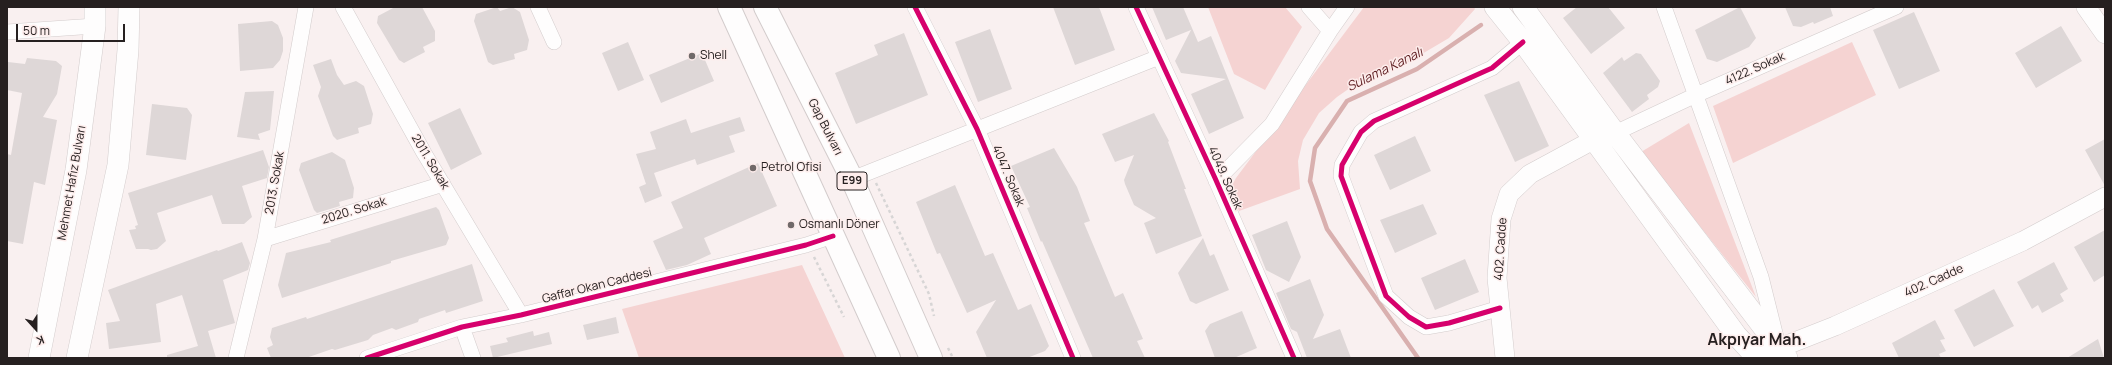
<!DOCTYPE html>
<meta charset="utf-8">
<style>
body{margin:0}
#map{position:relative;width:2112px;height:365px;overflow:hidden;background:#f9f0f0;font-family:Manrope,sans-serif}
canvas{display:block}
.frame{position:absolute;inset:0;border:8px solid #262020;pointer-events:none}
.north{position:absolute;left:16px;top:309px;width:40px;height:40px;-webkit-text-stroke:3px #fdedec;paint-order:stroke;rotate:159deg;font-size:11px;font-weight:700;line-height:16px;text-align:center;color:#262020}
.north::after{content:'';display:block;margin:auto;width:14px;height:18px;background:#262020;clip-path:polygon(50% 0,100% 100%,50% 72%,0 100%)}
.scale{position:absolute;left:16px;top:24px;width:109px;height:18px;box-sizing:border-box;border:2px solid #262020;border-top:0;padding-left:5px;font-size:12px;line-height:14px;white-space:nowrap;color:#262020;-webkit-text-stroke:3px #fdedec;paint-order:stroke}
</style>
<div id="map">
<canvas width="2112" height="365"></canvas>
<div class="frame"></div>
<div class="north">K</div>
<div class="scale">50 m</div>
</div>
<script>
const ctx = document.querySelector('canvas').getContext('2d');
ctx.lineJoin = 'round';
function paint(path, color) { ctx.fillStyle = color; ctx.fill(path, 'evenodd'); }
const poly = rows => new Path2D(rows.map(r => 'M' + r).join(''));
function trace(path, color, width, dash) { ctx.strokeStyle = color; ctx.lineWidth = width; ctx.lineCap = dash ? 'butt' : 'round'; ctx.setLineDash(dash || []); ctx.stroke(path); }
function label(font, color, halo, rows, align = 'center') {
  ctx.font = font + ' Manrope,sans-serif'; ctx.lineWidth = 3; ctx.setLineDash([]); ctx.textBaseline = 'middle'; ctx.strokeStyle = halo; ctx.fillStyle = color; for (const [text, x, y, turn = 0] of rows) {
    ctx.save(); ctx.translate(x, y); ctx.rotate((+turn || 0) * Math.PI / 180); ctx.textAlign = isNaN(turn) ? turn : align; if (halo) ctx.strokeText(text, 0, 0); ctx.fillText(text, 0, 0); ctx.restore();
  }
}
paint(poly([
 [1208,7,1285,7,1302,27,1265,90,1234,74],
 [1364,7,1474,7,1475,9,1449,38,1405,64,1360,81,1337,97,1319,113,1303,140,1298,161,1300,189,1239,211,1230,189,1236,178],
 [1852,42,1876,95,1733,163,1713,106],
 [1689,123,1756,297,1641,152],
 [802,265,845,358,639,358,622,309]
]), '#f5d3d2');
trace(poly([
 [1418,358,1327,229,1310,181,1315,148,1347,101,1417,69,1481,25]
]), '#d9b0af', 4.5);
paint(poly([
 [395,7,422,7,435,31,435,41,423,47,425,52,404,63,399,60,377,23,378,16],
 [497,7,500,11,512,7,520,12,529,40,527,50,514,54,515,59,493,65,488,62,474,21,476,14],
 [1053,7,1099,7,1115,50,1075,65],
 [1152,7,1183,7,1198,42,1211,36,1244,118,1209,134,1191,94,1226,79,1181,73,1175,61,1191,30,1166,40],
 [1577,7,1608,7,1625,28,1591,54,1563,18],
 [1740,7,1756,38,1749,47,1717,62,1707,59,1695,30],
 [1785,7,1830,7,1833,16,1814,24,1813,22,1801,27,1793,26],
 [1914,12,1940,71,1899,89,1873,30],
 [272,21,278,25,283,38,283,51,280,60,273,68,240,71,238,24],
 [2061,26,2082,61,2036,88,2015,53],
 [990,29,1012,89,978,102,955,42],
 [904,33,928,95,856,124,835,73,878,55,874,45],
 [628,42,644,80,618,91,602,53],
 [702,53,714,81,661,103,649,75],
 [1636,53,1641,54,1660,81,1658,87,1647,95,1649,99,1632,112,1603,73,1622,57,1624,61],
 [27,58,56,61,62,66,57,94,43,117,57,120,45,185,34,182,23,244,7,241,7,154,11,155,22,93,7,90,7,69,8,62,25,64],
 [331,59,337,75,344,85,356,81,364,86,373,114,371,124,358,128,359,133,337,140,333,136,318,96,321,87,313,65],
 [1519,81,1549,146,1515,162,1484,95],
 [274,91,270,130,258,134,260,140,237,137,245,92],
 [152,104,187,108,192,115,186,160,146,155],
 [460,108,482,154,451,170,428,123],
 [1154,113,1169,141,1168,142,1186,189,1184,189,1202,236,1156,254,1144,223,1156,218,1134,205,1125,184,1124,180,1134,155,1115,162,1102,134],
 [740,117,745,131,729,136,735,152,697,165,695,159,654,173,662,196,645,203,639,187,646,184,636,154,656,149,650,132,686,119,691,133],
 [1415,136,1431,171,1390,190,1374,155],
 [2105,139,2105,186,2085,150],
 [1054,148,1077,187,1090,221,1084,223,1115,297,1123,293,1143,339,1137,341,1145,358,1093,358,1042,241,1041,242,1027,208,1030,207,1011,166],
 [263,150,269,167,267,178,242,186,252,217,244,224,222,224,212,195,157,213,166,241,157,249,151,250,148,249,136,249,129,230,136,229,135,226,138,225,128,193],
 [332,152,345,160,354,188,353,198,339,202,340,206,317,213,314,210,299,170,301,163],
 [758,163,777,206,704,238,711,254,687,265,666,270,653,241,683,228,671,202],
 [955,185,985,256,993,253,1018,310,1031,304,1049,346,1045,351,1027,358,987,358,976,332,996,300,967,313,940,253,937,254,916,202],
 [1423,204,1437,234,1395,253,1380,220],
 [436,207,439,210,449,238,446,245,391,261,391,263,282,298,278,285,286,253,331,242,330,240],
 [1287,221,1301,257,1289,282,1266,270,1252,235],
 [2105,230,2105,275,2094,282,2074,247],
 [1203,238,1210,256,1214,254,1229,290,1196,304,1190,301,1178,273],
 [242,242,250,263,248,270,223,280,235,323,208,331,216,358,167,358,167,355,198,346,182,295,156,304,161,342,109,349,106,323,120,321,108,290,217,250,218,251],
 [1465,259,1479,292,1435,310,1421,278],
 [2054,262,2068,289,2060,294,2064,301,2042,313,2038,305,2032,309,2017,282],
 [472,264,483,301,446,313,445,310,419,319,418,322,396,330,392,328,373,335,368,340,335,350,332,349,306,358,271,358,267,348,273,345,270,337,272,328,306,317,307,319],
 [1310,279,1324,315,1313,339,1340,329,1351,358,1307,358,1297,332,1291,329,1276,293],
 [1994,289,2014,326,1974,347,1954,310],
 [1242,311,1257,348,1234,358,1215,358,1205,331,1210,324],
 [616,317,619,333,587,340,583,325],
 [1935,320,1945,339,1940,340,1946,351,1939,354,1941,358,1899,358,1892,343],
 [533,331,534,336,549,332,552,344,493,358,490,346,508,342,506,338],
 [2098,339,2104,358,2067,358]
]), '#ded7d7');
const minor = poly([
 [343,7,424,153,521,315],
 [538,7,554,42],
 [915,7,977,129,1073,358],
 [1136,7,1215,178,1294,358],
 [1309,7,1330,31],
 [1664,7,1761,277,1777,341],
 [7,32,95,26],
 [1615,133,1696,95,1896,7],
 [852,179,1159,57],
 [1216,181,1272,124,1330,31,1347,7],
 [265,239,443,184],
 [1500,308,1449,323,1426,327,1409,317,1386,296,1341,176,1342,165,1361,132,1374,121,1492,68,1523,42],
 [462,327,473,358],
 [236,358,265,239,306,7],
 [367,358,462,327,521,315,806,245,833,236]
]);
const tertiary = poly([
 [2086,7,2105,34],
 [1505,358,1497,278,1501,219,1509,194,1530,174,1593,140],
 [1760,358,1779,348,1835,326,2023,241,2105,197]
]);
const secondary = poly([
 [1495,7,1523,42,1736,335,1757,358],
 [1523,7,1615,133,1787,358],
 [39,358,76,170,95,26,95,7],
 [77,358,118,165,128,50,129,7]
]);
const trunk = poly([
 [729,7,889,358],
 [765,7,852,179,931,358]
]);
trace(minor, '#d3cccc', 16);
trace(tertiary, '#d3cccc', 20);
trace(secondary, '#d3cccc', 22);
trace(trunk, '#d3cccc', 24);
trace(poly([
 [876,183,929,294,934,316],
 [814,257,844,317],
 [948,348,953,358]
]), '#d7d5d5', 2.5, [3, 3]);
trace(minor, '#fefdfd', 15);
trace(tertiary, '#fefdfd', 19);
trace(secondary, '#fefdfd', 21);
trace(trunk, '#fefdfd', 22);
trace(poly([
 [915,7,977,129,1073,358],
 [1136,7,1215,178,1294,358],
 [1500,308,1449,323,1426,327,1409,317,1386,296,1341,176,1342,165,1361,132,1374,121,1492,68,1523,42],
 [367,358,462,327,521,315,806,245,833,236]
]), '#d6006c', 5);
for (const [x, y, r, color] of [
 [692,56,4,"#706969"],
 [753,168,4,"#706969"],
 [791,225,4,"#706969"]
]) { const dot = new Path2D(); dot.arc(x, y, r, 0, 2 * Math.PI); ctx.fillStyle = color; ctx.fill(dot); trace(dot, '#fdedec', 1.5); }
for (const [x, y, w] of [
 [852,181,30]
]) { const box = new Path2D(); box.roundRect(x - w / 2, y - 9, w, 18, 3); ctx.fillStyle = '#fdedec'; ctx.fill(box); trace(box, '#262020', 1); }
label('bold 11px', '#262020', null, [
 ["E99",852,181]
]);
label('12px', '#262020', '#fdedec', [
 ["Shell",700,56],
 ["Petrol Ofisi",761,168],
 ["Osmanlı Döner",799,225]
], 'left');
label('12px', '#262020', '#fdedec', [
 ["4122. Sokak",1755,69,-24],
 ["Gap Bulvarı",825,127,63],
 ["2011. Sokak",430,162,59],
 ["4047. Sokak",1008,176,67],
 ["4049. Sokak",1225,178,66],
 ["Mehmet Hafız Bulvarı",72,183,-80],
 ["2013. Sokak",275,183,-80],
 ["2020. Sokak",354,211,-17],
 ["402. Cadde",1501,249,-86],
 ["402. Cadde",1934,281,-24],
 ["Gaffar Okan Caddesi",597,286,-14]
]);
label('italic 13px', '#5c1b1f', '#fdedec', [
 ["Sulama Kanalı",1385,70,-26]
]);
label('bold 16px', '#262020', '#fdedec', [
 ["Akpıyar Mah.",1757,341]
]);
</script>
